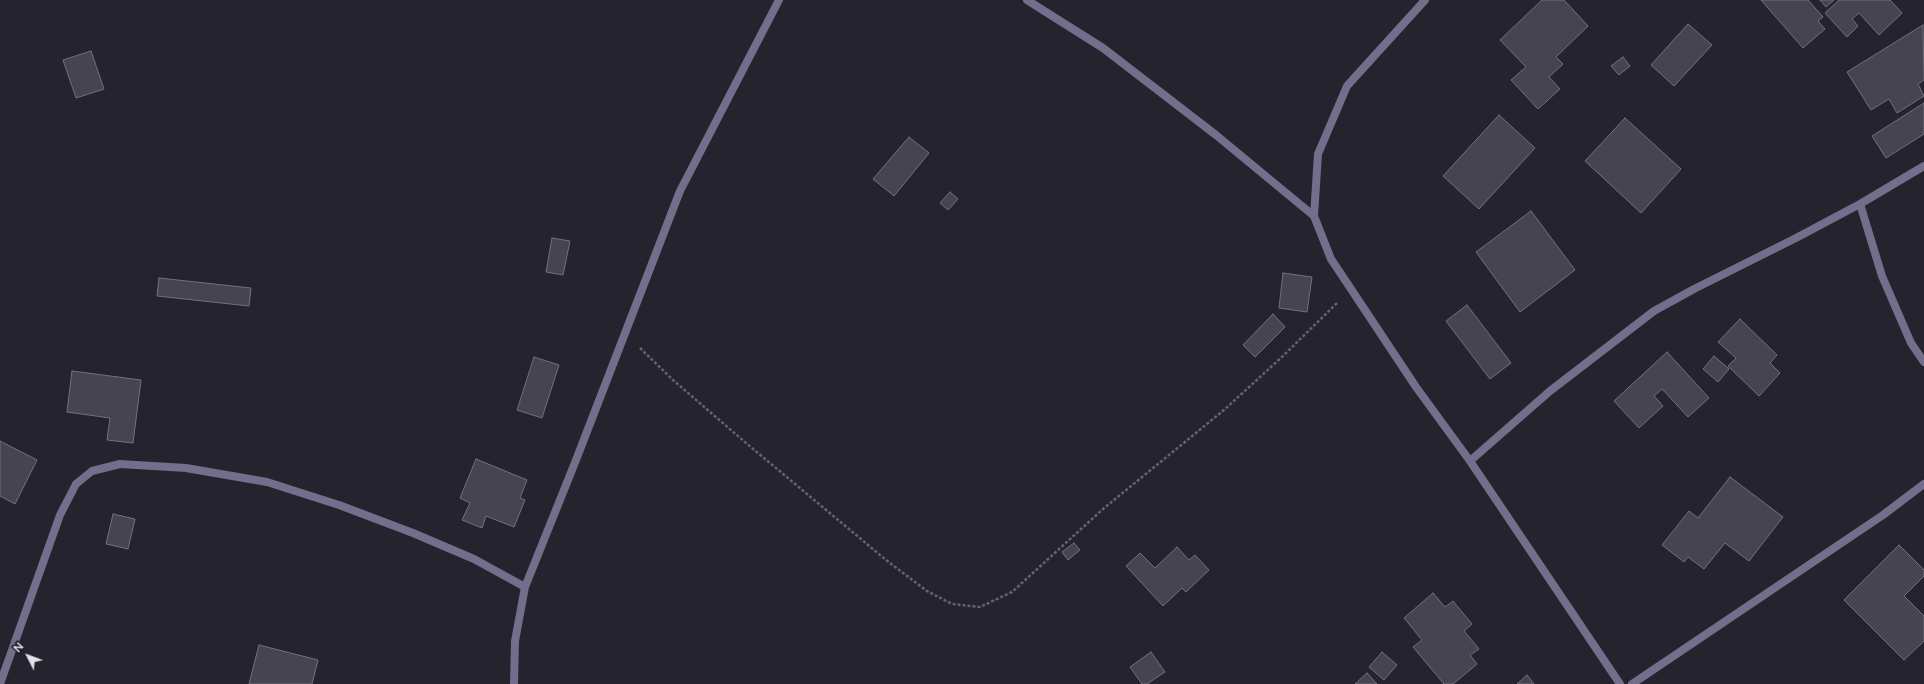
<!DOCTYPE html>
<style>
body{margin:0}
#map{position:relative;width:1924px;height:684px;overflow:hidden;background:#25232d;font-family:Figtree,sans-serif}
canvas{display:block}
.north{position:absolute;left:8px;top:636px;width:40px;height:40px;-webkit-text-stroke:3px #1b1924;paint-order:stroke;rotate:312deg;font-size:11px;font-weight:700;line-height:16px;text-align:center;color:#e2e1e8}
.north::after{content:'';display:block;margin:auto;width:14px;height:18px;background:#e2e1e8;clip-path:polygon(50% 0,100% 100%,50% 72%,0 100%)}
</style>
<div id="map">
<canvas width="1924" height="684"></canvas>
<div class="north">N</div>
</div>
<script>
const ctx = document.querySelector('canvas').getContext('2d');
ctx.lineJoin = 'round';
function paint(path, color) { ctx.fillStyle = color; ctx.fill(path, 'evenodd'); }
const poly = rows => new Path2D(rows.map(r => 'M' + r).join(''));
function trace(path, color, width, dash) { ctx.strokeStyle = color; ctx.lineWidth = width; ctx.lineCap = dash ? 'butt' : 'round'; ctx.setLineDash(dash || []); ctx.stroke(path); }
const building = poly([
 [1542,0,1564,0,1588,26,1556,57,1563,64,1549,77,1560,89,1538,109,1511,80,1526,67,1500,40,1542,0],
 [1761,0,1808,0,1823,17,1818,21,1825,29,1803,48,1761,0],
 [1820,0,1834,0,1826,7,1820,0],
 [1839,0,1890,0,1902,13,1879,35,1859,13,1852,19,1858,26,1847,37,1825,13,1839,0],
 [1688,24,1712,45,1674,86,1651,65,1688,24],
 [1923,25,1924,80,1918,84,1924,96,1897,113,1889,99,1871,110,1847,72,1923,25],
 [91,51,104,89,76,98,63,60,91,51],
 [1623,57,1630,66,1619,75,1611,66,1623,57],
 [1924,103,1924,134,1886,158,1872,136,1924,103],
 [1499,115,1535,148,1479,209,1443,176,1499,115],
 [1625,118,1681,169,1641,213,1585,161,1625,118],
 [909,137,929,153,894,196,873,179,909,137],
 [950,192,958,199,948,210,940,203,950,192],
 [1531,211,1575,270,1520,312,1476,252,1531,211],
 [552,238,570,241,563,275,546,272,552,238],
 [1283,273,1312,277,1307,312,1279,308,1283,273],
 [159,278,251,288,249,306,157,296,159,278],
 [1467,305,1511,363,1490,379,1446,321,1467,305],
 [1273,314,1285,327,1255,357,1243,345,1273,314],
 [1740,319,1777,355,1770,363,1780,373,1759,396,1728,366,1736,358,1718,342,1740,319],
 [1667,352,1709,398,1688,417,1662,389,1654,396,1663,406,1639,428,1614,401,1667,352],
 [1714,356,1729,369,1718,382,1703,369,1714,356],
 [534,357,559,365,542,418,517,410,534,357],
 [72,371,141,380,133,443,107,440,110,418,67,412,72,371],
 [0,441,37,460,15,504,0,496,0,441],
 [476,459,527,480,520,498,525,500,514,527,486,516,482,528,462,520,470,503,460,498,476,459],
 [1730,477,1783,517,1749,561,1725,543,1704,569,1688,557,1684,562,1662,545,1689,511,1698,518,1730,477],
 [113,514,135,519,128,549,106,544,113,514],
 [1074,543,1080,550,1068,560,1062,552,1074,543],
 [1899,545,1924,570,1924,576,1904,596,1924,616,1924,641,1904,660,1844,600,1899,545],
 [1177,547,1189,560,1195,555,1209,570,1186,592,1182,588,1163,606,1126,566,1140,553,1155,568,1177,547],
 [1433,593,1445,607,1453,601,1472,624,1464,631,1479,649,1470,655,1477,664,1453,684,1444,684,1413,647,1422,640,1404,618,1433,593],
 [259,645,318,660,312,684,249,684,259,645],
 [1151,652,1165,672,1147,684,1142,684,1130,667,1151,652],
 [1382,652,1397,665,1384,680,1369,667,1382,652],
 [1367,673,1377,684,1355,684,1367,673],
 [1527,675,1534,684,1517,684,1527,675]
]);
paint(building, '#464450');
trace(building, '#73717d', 1);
trace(poly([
 [640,348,673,380,746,443,886,560,927,591,952,604,980,607,1012,592,1103,509,1224,410,1284,355,1338,302]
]), '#65636c', 2.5, [3, 2]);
trace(poly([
 [1027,0,1103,48,1216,135,1314,216],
 [1425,0,1347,86,1318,154,1314,216,1331,259,1351,289,1416,387,1470,461,1620,684],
 [1860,204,1882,276,1911,343,1924,362],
 [1470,461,1550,391,1654,311,1694,289,1796,238,1860,204,1924,166],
 [0,684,60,515,76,484,92,471,120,464,186,468,267,482,339,505,413,533,474,559,525,587],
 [514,684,515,641,525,587,576,460,680,191,779,0],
 [1632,684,1883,515,1924,484]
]), '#746d8c', 8);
</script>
